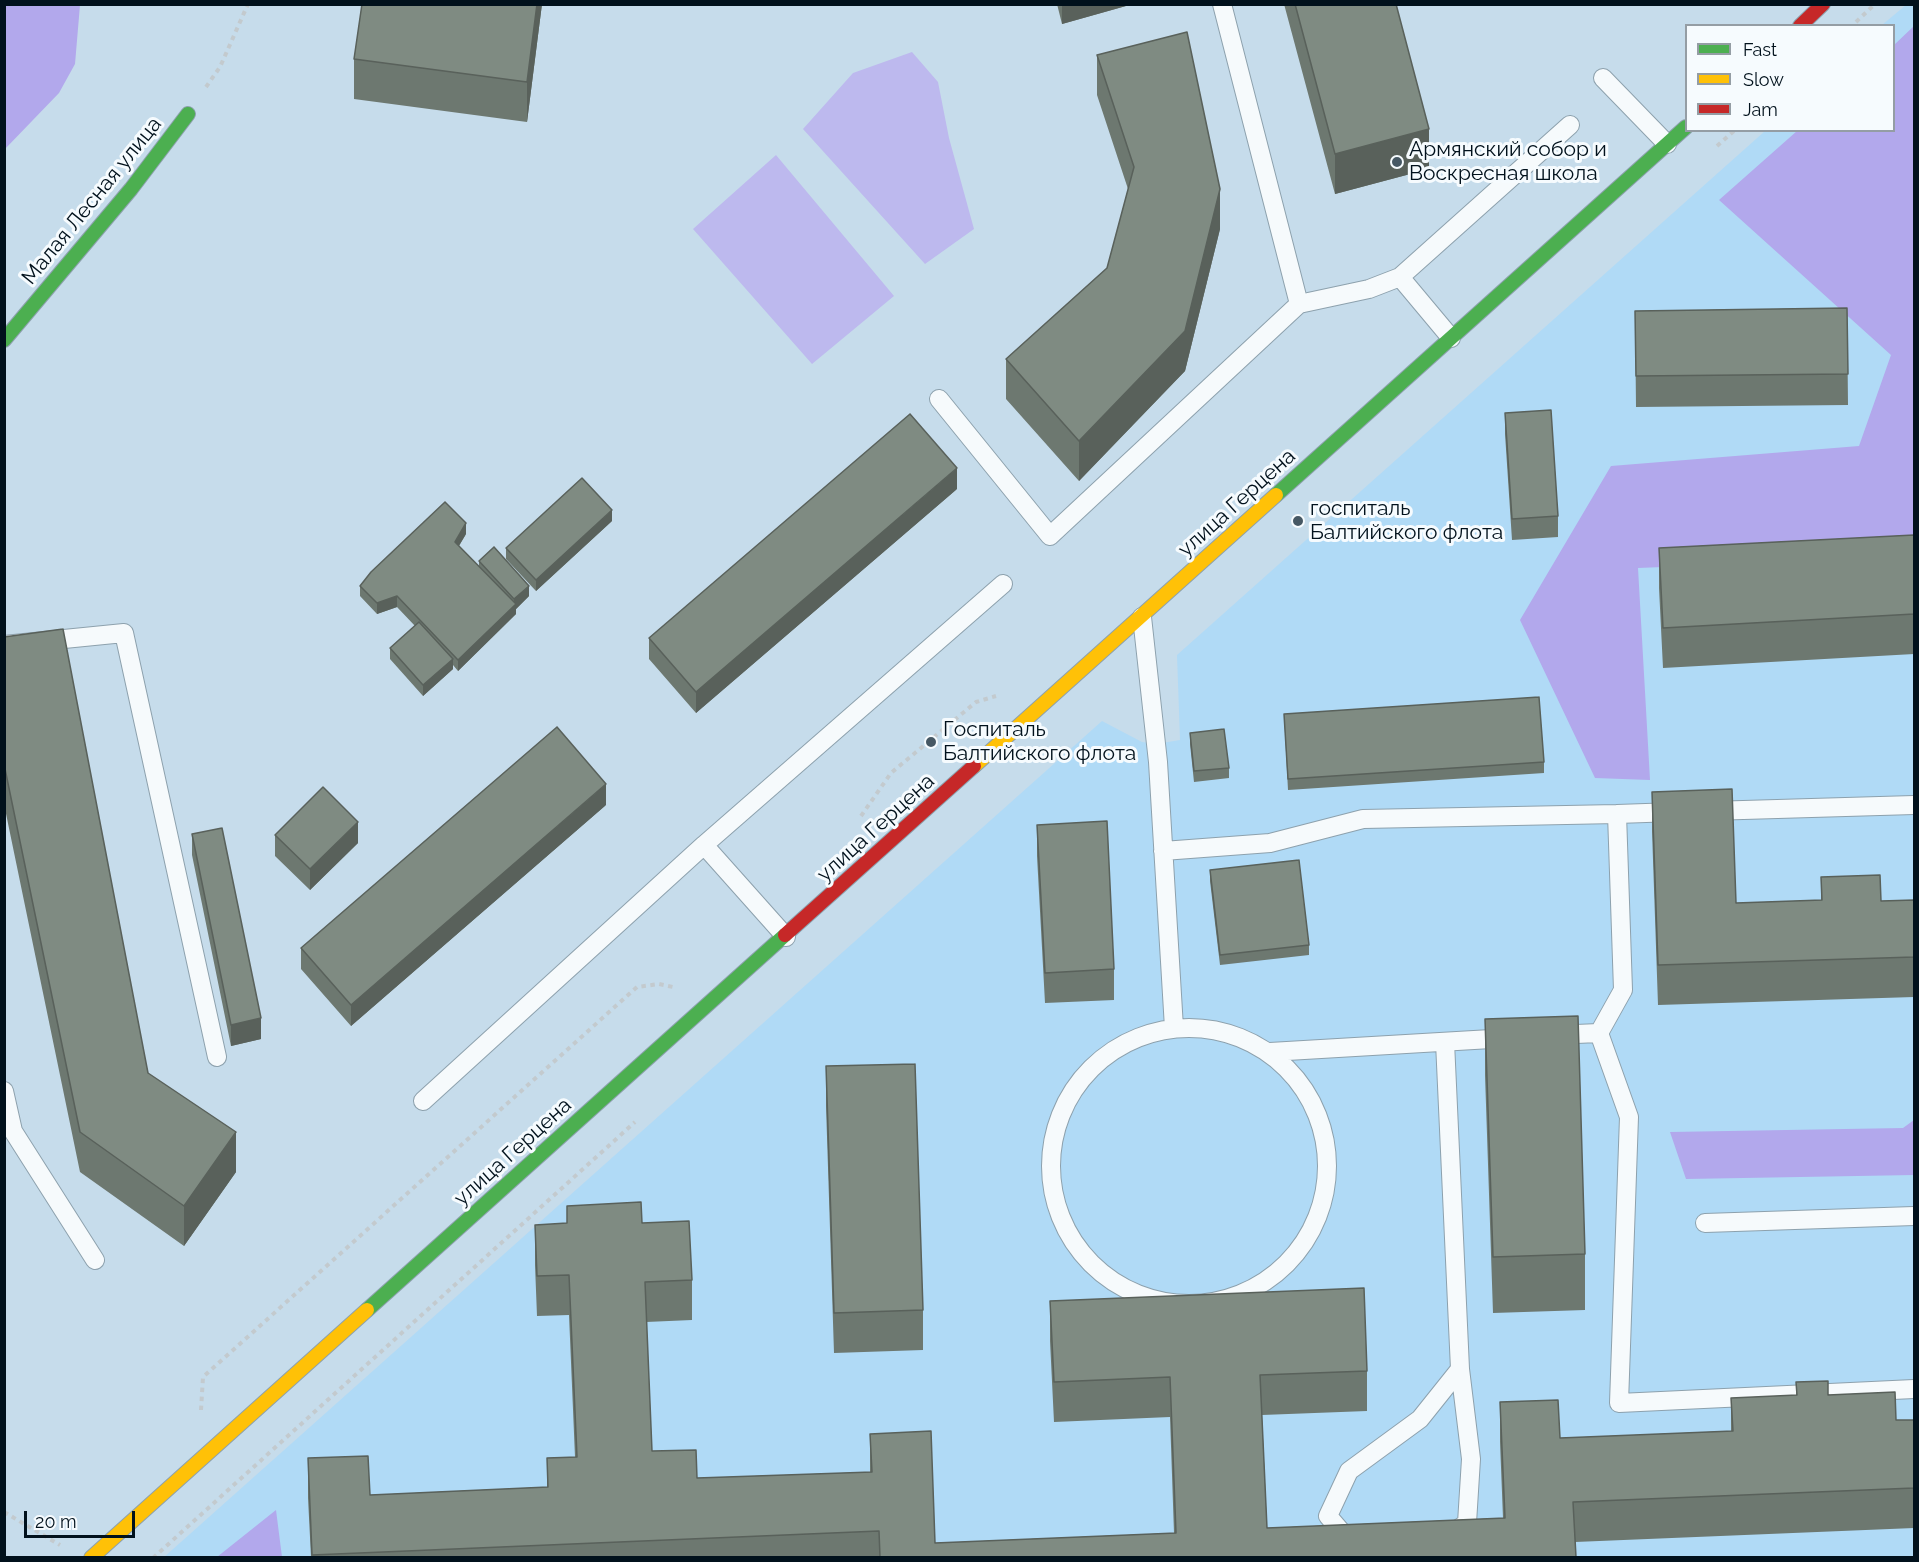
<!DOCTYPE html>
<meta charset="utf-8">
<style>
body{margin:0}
#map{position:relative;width:1919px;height:1562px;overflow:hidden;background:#c6dceb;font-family:Raleway,sans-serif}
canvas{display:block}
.frame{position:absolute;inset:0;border:6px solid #01111c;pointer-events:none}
.legend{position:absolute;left:1685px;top:24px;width:210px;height:108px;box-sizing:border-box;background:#f6fbfe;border:2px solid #949da4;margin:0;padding:8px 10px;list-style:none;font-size:18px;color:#01111c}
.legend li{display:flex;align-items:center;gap:12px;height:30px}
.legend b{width:30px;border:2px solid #949da4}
.scale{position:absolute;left:24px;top:1511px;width:111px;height:27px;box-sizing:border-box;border:3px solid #01111c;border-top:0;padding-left:8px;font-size:18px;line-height:21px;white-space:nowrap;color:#01111c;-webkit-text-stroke:4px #f6fbfe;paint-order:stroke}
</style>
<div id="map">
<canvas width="1919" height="1562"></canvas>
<div class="frame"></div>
<ul class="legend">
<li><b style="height:8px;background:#4caf50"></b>Fast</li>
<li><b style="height:8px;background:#ffc107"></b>Slow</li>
<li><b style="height:8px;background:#c62828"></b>Jam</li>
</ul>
<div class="scale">20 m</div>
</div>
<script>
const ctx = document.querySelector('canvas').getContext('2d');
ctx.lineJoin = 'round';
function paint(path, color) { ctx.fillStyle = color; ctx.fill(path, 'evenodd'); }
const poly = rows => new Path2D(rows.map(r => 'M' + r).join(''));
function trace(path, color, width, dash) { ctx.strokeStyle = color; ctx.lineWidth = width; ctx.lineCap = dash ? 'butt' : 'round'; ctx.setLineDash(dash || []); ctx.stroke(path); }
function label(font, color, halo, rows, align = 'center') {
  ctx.font = font + ' Raleway,sans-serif'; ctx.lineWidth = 6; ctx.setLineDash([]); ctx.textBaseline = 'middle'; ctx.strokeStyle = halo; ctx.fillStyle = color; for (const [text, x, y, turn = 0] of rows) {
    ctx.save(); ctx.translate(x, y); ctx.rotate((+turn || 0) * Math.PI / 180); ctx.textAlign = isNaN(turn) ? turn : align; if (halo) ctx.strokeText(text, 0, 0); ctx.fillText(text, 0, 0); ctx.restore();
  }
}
paint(poly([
 [1906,5,1914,5,1914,1557,163,1558,1102,721,1142,742,1156,744,1180,740,1177,655,1765,131,1894,130,1894,26,1882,25]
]), '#b0daf6');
paint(poly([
 [912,52,938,82,949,138,974,229,925,264,803,129,853,73],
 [776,155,894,296,812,364,693,229]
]), '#bdb9ee');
paint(poly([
 [5,4,80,5,75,64,59,93,5,149],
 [1914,26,1914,557,1638,568,1650,780,1595,778,1520,620,1611,466,1859,446,1891,355,1719,200,1797,131,1894,130,1894,45],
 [1914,1120,1914,1175,1686,1179,1670,1132,1903,1128],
 [276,1510,282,1557,217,1557]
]), '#b2a8ec');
const lane = poly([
 [1222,4,1299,304],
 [1603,78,1667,144],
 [1400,277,1451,338],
 [939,399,1050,536,1299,304,1369,289,1400,277,1570,125],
 [1142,617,1158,762,1174,1028],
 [4,645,124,633,217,1057],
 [1709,811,1914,805],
 [1617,814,1675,812],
 [704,845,1003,584],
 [1163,851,1270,843,1363,819,1617,814,1623,990,1599,1033,1553,1035],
 '1051 1166a138 138 0 1 1 276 0a138 138 0 1 1-276 0Z',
 [1599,1033,1629,1117,1619,1403,1914,1389],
 [1270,1052,1508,1038],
 [4,1091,13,1131,95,1260],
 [423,1101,704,845,786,937],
 [1705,1223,1914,1216],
 [1451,1534,1467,1523,1471,1459,1460,1369],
 [1352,1544,1328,1516,1349,1471,1420,1419,1460,1369,1445,1042]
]);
const fast = poly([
 [4,340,131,189,188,114],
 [1276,495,1686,127],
 [367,1310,785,935]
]);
const slow = poly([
 [974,766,1276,495],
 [91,1558,367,1310]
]);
const jam = poly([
 [1800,26,1823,4],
 [785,935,974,766]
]);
trace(lane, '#8da1ad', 20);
trace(fast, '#8da1ad', 16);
trace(slow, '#8da1ad', 16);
trace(jam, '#8da1ad', 16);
trace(poly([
 [1856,22,1875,4],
 [206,87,220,67,248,4],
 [1717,146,1735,130],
 [861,816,891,773,976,702,996,696],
 [201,1410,203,1377,637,987,659,984,673,987],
 [4,1512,60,1545],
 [153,1558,635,1122]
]), '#c3cace', 4, [4.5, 4.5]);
trace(lane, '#f6fafc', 18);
trace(fast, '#4caf50', 14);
trace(slow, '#ffc107', 14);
trace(jam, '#c62828', 14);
paint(poly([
 [362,4,542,4,527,122,354,99,354,59],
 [1057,4,1133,4,1062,24],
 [1284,4,1396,4,1429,169,1335,194],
 [1097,55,1220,229,1185,371,1079,481,1006,399,1006,359,1107,268,1128,189,1097,95],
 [1847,308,1848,405,1636,407,1635,311],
 [1505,413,1558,516,1558,537,1512,540,1505,434],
 [957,489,696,713,649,659,649,638],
 [612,521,536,591,506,559,506,548],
 [466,534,459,546,479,566,479,561,529,596,516,609,516,614,458,671,453,665,453,669,423,696,390,659,390,648,415,626,397,607,377,614,360,596,360,586],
 [1914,535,1914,654,1663,668,1659,588,1659,548],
 [4,637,148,1073,236,1172,184,1246,80,1172,4,804],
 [1284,714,1544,762,1544,773,1288,790],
 [1190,733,1229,768,1229,778,1194,782,1190,744],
 [1652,792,1736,903,1821,900,1821,877,1881,901,1914,900,1914,997,1658,1005,1652,831],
 [606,805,351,1026,301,969,301,948],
 [1037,825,1114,969,1114,1000,1045,1003,1037,856],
 [192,834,261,1039,231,1046,192,855],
 [275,835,358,843,310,890,275,856],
 [1210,870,1309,945,1309,955,1220,965,1210,881],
 [1485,1019,1585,1254,1585,1310,1493,1313,1485,1075],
 [826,1066,923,1310,923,1350,834,1353,826,1106],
 [567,1206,642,1223,692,1280,692,1320,646,1322,652,1451,697,1478,870,1472,870,1434,935,1543,1174,1533,1170,1417,1054,1422,1050,1341,1050,1301,1367,1371,1367,1411,1262,1415,1267,1528,1503,1518,1500,1442,1500,1402,1560,1438,1731,1431,1731,1398,1796,1396,1796,1382,1896,1420,1914,1420,1914,1528,1575,1542,1576,1557,311,1557,308,1498,308,1458,370,1495,547,1487,547,1458,575,1457,569,1315,537,1316,535,1265,535,1225,567,1224]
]), '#6d7870');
paint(poly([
 [537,4,542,4,527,122,527,82],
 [1062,4,1133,4,1062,24],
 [1429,129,1429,169,1335,194,1335,154],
 [1220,189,1220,229,1185,371,1079,481,1079,441],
 [957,468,957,489,696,713,696,692],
 [612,510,612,521,536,591,536,580],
 [466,523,466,534,455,552,455,542],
 [529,586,529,596,516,609,516,614,458,671,458,660,514,605,514,599],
 [397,596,397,607,377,614,377,603],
 [453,659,453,669,423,696,423,685],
 [606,784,606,805,351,1026,351,1005],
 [358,822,358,843,310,890,310,869],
 [261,1018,261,1039,231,1046,231,1025],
 [236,1132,236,1172,184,1246,184,1206]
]), '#59615b');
const building = poly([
 [362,4,537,4,527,82,354,59,362,4],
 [1295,4,1396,4,1429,129,1335,154,1295,4],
 [1187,32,1220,189,1185,331,1079,441,1006,359,1107,268,1134,167,1097,55,1187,32],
 [1847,308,1848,374,1636,376,1635,311,1847,308],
 [1551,410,1558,516,1512,519,1505,413,1551,410],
 [910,414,957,468,696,692,649,638,910,414],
 [582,478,612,510,536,580,506,548,582,478],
 [445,502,466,523,455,542,516,604,458,660,397,596,377,603,360,586,371,572,445,502],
 [1914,535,1914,614,1663,628,1659,548,1914,535],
 [494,547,529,586,514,599,479,561,494,547],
 [419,622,453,659,423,685,390,648,419,622],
 [63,629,148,1073,236,1132,184,1206,80,1132,4,764,4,637,63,629],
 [1539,697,1544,762,1288,779,1284,714,1539,697],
 [557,727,606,784,351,1005,301,948,557,727],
 [1224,729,1229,768,1194,771,1190,733,1224,729],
 [323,787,358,822,310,869,275,835,323,787],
 [1732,789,1736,903,1822,900,1821,877,1880,875,1881,901,1914,900,1914,957,1658,965,1652,792,1732,789],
 [1107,821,1114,969,1045,973,1037,825,1107,821],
 [222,828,261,1018,231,1025,192,834,222,828],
 [1299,860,1309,945,1220,955,1210,870,1299,860],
 [1578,1016,1585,1254,1493,1257,1485,1019,1578,1016],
 [915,1064,923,1310,834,1313,826,1066,915,1064],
 [641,1202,642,1223,689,1221,692,1280,645,1282,652,1451,696,1450,697,1478,872,1472,870,1434,931,1431,935,1543,1176,1533,1170,1377,1054,1382,1050,1301,1364,1288,1367,1371,1260,1375,1267,1528,1505,1518,1500,1402,1558,1400,1560,1438,1733,1431,1731,1398,1797,1395,1796,1382,1828,1381,1828,1395,1895,1392,1896,1420,1914,1420,1914,1488,1573,1502,1576,1557,880,1557,879,1531,312,1555,308,1458,368,1456,370,1495,548,1487,547,1458,577,1457,569,1275,537,1276,535,1225,567,1223,567,1206,641,1202]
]);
paint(building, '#7f8b82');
trace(building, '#59615b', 1.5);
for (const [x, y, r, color] of [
 [1397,162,6,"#465864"],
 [1298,521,6,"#465864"],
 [931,742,6,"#465864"]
]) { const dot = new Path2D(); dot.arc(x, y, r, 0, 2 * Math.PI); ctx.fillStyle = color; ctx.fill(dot); trace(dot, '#f6fbfe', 2); }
label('21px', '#01111c', '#f6fbfe', [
 ["Армянский собор и",1409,150],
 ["Воскресная школа",1409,174],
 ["госпиталь",1310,509],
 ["Балтийского флота",1310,533],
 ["Госпиталь",943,730],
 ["Балтийского флота",943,754]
], 'left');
label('21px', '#01111c', '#f6fbfe', [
 ["Малая Лесная улица",92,201,-51],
 ["улица Герцена",1237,503,-42],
 ["улица Герцена",876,828,-42],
 ["улица Герцена",513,1152,-42]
]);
</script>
